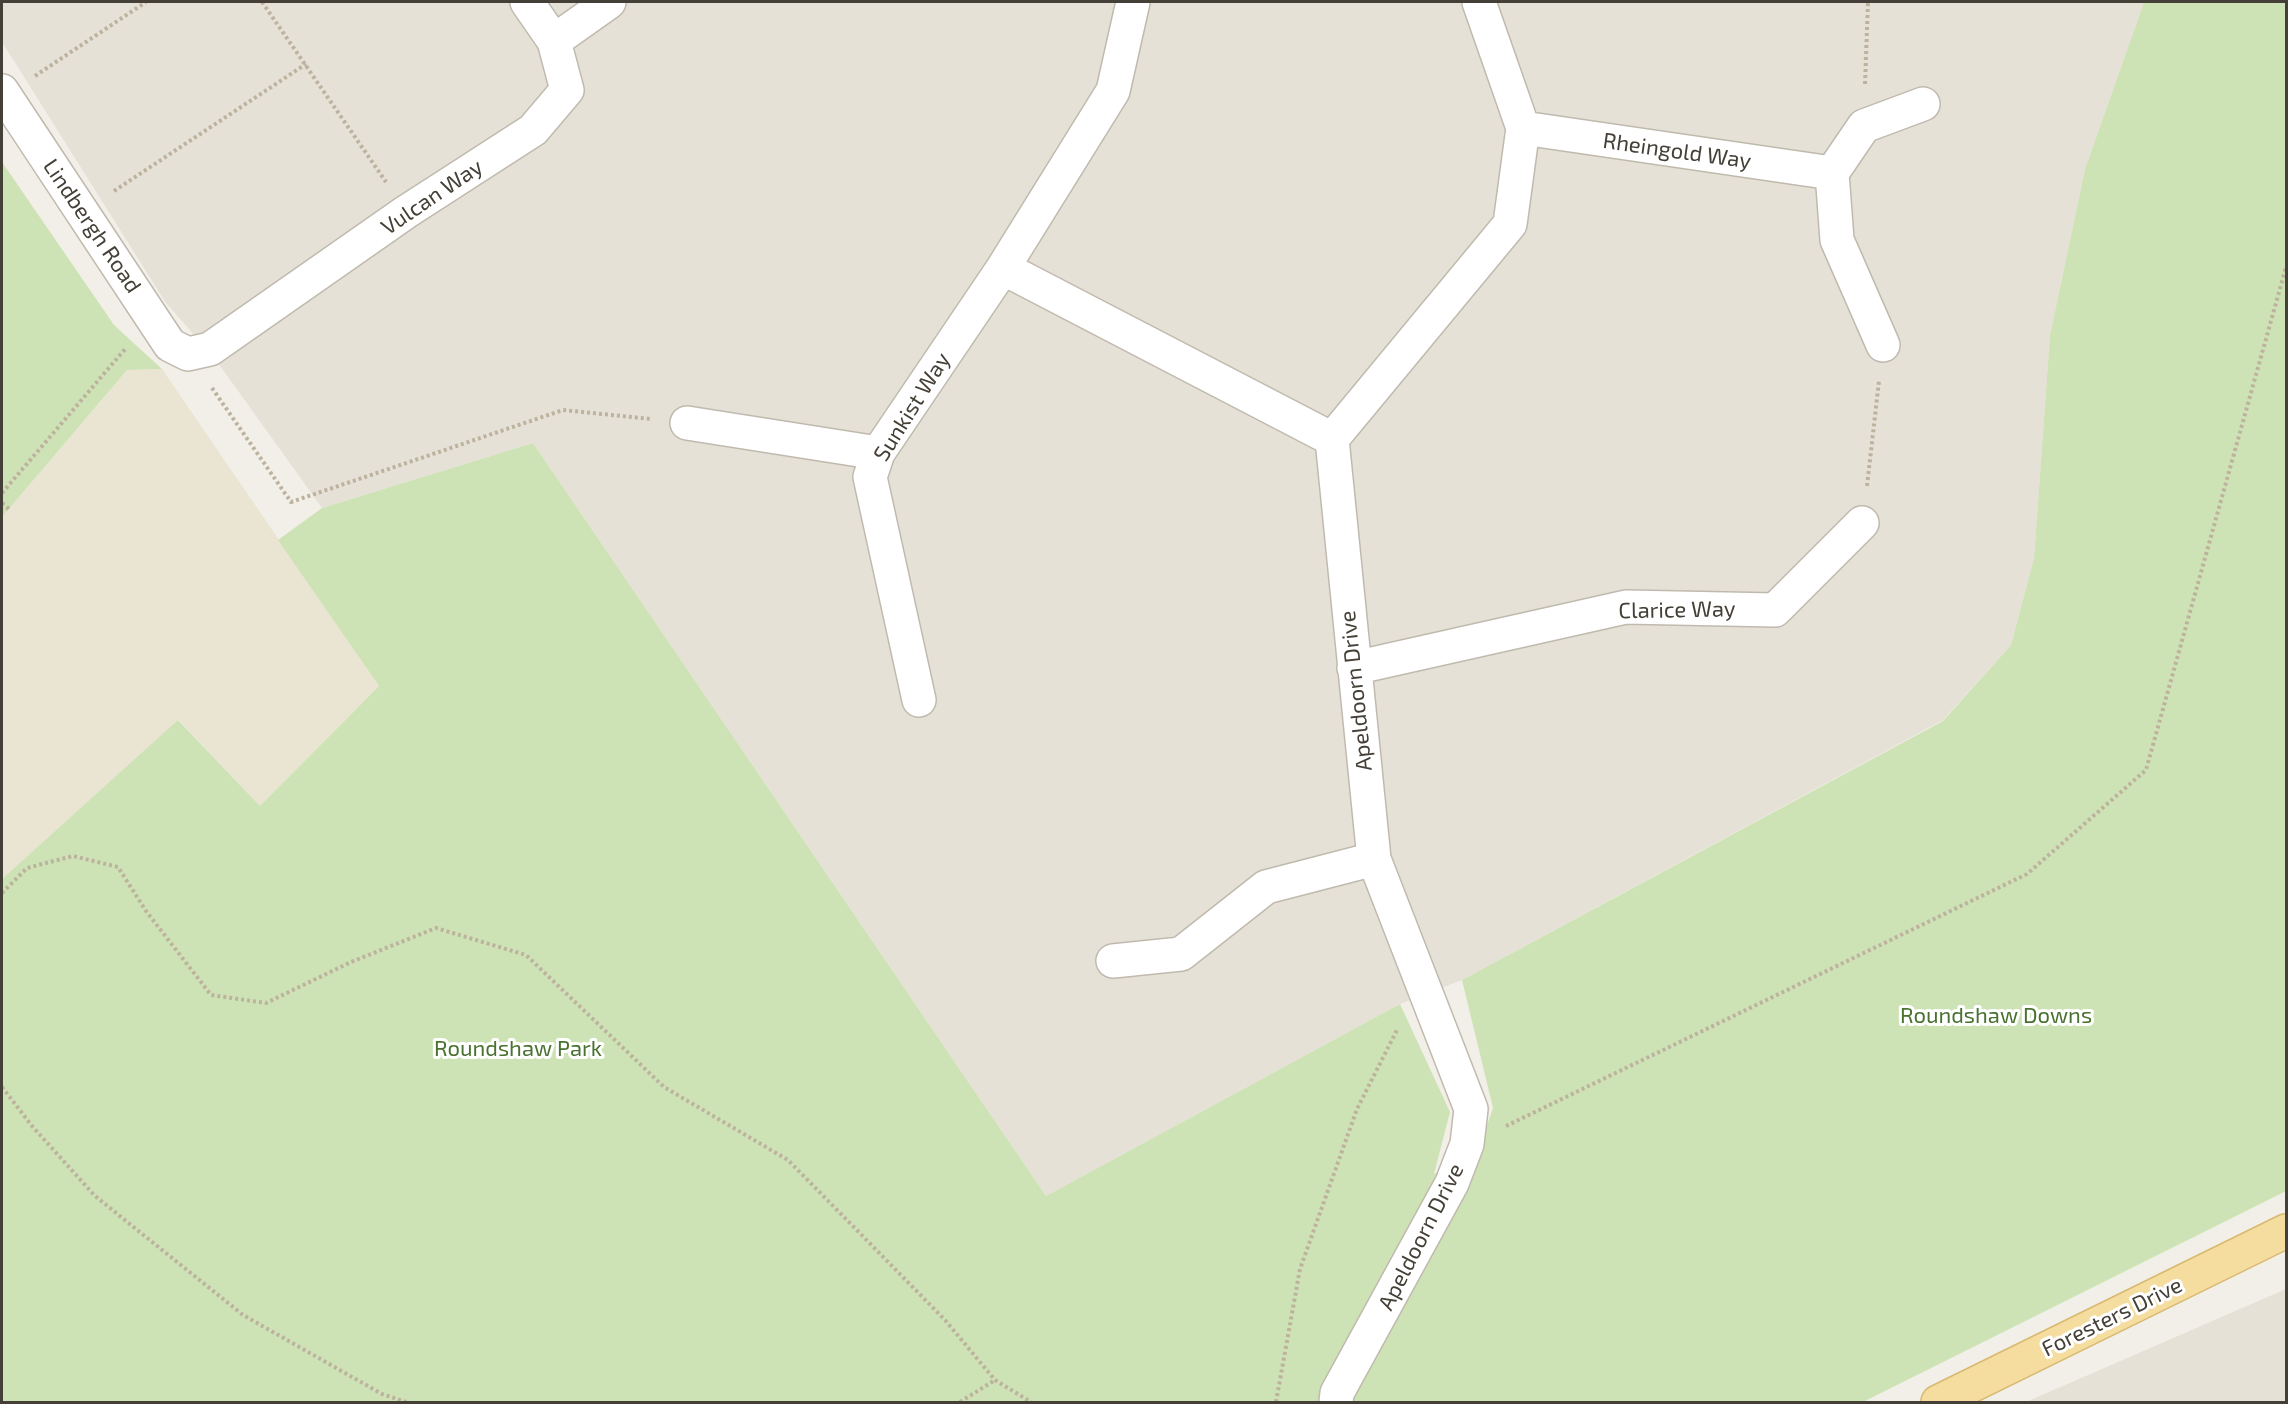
<!DOCTYPE html>
<style>
body{margin:0}
#map{position:relative;width:2288px;height:1404px;overflow:hidden;background:#f2efe8;font-family:"Exo 2",sans-serif}
canvas{display:block}
.frame{position:absolute;inset:0;border:3px solid #454037;pointer-events:none}
</style>
<div id="map">
<canvas width="2288" height="1404"></canvas>
<div class="frame"></div>
</div>
<script>
const ctx = document.querySelector('canvas').getContext('2d');
ctx.lineJoin = 'round';
function paint(path, color) { ctx.fillStyle = color; ctx.fill(path, 'evenodd'); }
const poly = rows => new Path2D(rows.map(r => 'M' + r).join(''));
function trace(path, color, width, dash) { ctx.strokeStyle = color; ctx.lineWidth = width; ctx.lineCap = dash ? 'butt' : 'round'; ctx.setLineDash(dash || []); ctx.stroke(path); }
function label(font, color, halo, rows, align = 'center') {
  ctx.font = font + ' "Exo 2",sans-serif'; ctx.lineWidth = 6; ctx.setLineDash([]); ctx.textBaseline = 'middle'; ctx.strokeStyle = halo; ctx.fillStyle = color; for (const [text, x, y, turn = 0] of rows) {
    ctx.save(); ctx.translate(x, y); ctx.rotate((+turn || 0) * Math.PI / 180); ctx.textAlign = isNaN(turn) ? turn : align; if (halo) ctx.strokeText(text, 0, 0); ctx.fillText(text, 0, 0); ctx.restore();
  }
}
paint(poly([
 [2,2,2144,2,2085,169,2050,335,2034,558,2011,645,1943,720,1462,980,1400,1004,1046,1196,533,443,322,508,213,356,166,303,2,42],
 [2286,1289,2286,1402,2026,1402]
]), '#e6e1d7');
paint(poly([
 [162,369,379,686,260,806,179,720,2,879,2,517,127,370]
]), '#eae4d3');
paint(poly([
 [2144,2,2286,2,2286,1191,1863,1402,2,1402,2,879,178,720,260,806,379,686,278,540,322,508,533,443,1046,1196,1400,1004,1450,1112,1434,1174,1477,1154,1493,1108,1462,980,1943,721,2011,645,2034,558,2050,335,2085,169],
 [2,162,114,325,162,369,127,370,2,517]
]), '#cee3b5');
const minor = poly([
 [527,2,554,41],
 [2,91,170,345,188,354,210,349,406,212,533,130,567,90,554,41,609,2],
 [1523,128,1832,173,1864,126,1923,104],
 [1832,173,1837,240,1883,345],
 [1003,268,1332,439],
 [687,423,878,453],
 [1354,668,1626,607,1775,610,1862,523],
 [919,700,870,477,878,453,1003,268,1113,91,1133,2],
 [1113,961,1181,954,1266,887,1374,859],
 [1336,1402,1337,1393,1452,1183,1467,1144,1471,1109,1374,859,1332,439,1510,224,1523,128,1479,2]
]);
const major = poly([
 [1938,1402,2286,1231]
]);
trace(minor, '#c0baae', 36);
trace(major, '#d8b970', 36);
trace(poly([
 [262,2,386,182],
 [35,76,146,2],
 [1865,84,1868,2],
 [114,191,306,64],
 [212,388,291,502,563,410,651,419],
 [1867,486,1879,381],
 [2,493,126,348],
 [2,503,9,509],
 [2,893,27,868,73,856,118,867,146,911,211,995,266,1003,351,962,436,928,526,955,664,1087,788,1160,945,1320,995,1380,1031,1402],
 [2,1087,32,1126,95,1196,243,1315,382,1394,406,1402],
 [1506,1126,2027,874,2146,770,2286,267],
 [960,1402,995,1380],
 [1276,1402,1300,1269,1357,1109,1398,1028]
]), '#bdb29e', 4, [3, 3]);
trace(minor, '#fff', 33);
trace(major, '#f5dc9f', 33);
label('22px', '#454037', '#fff', [
 ["Rheingold Way",1677,151,8],
 ["Vulcan Way",432,197,-34],
 ["Lindbergh Road",92,226,56],
 ["Sunkist Way",912,407,-58],
 ["Clarice Way",1677,610,-1],
 ["Apeldoorn Drive",1356,691,-96],
 ["Apeldoorn Drive",1421,1237,-63],
 ["Foresters Drive",2112,1317,-26]
]);
label('22px', '#497130', '#fff', [
 ["Roundshaw Downs",1996,1016],
 ["Roundshaw Park",518,1049]
]);
</script>
